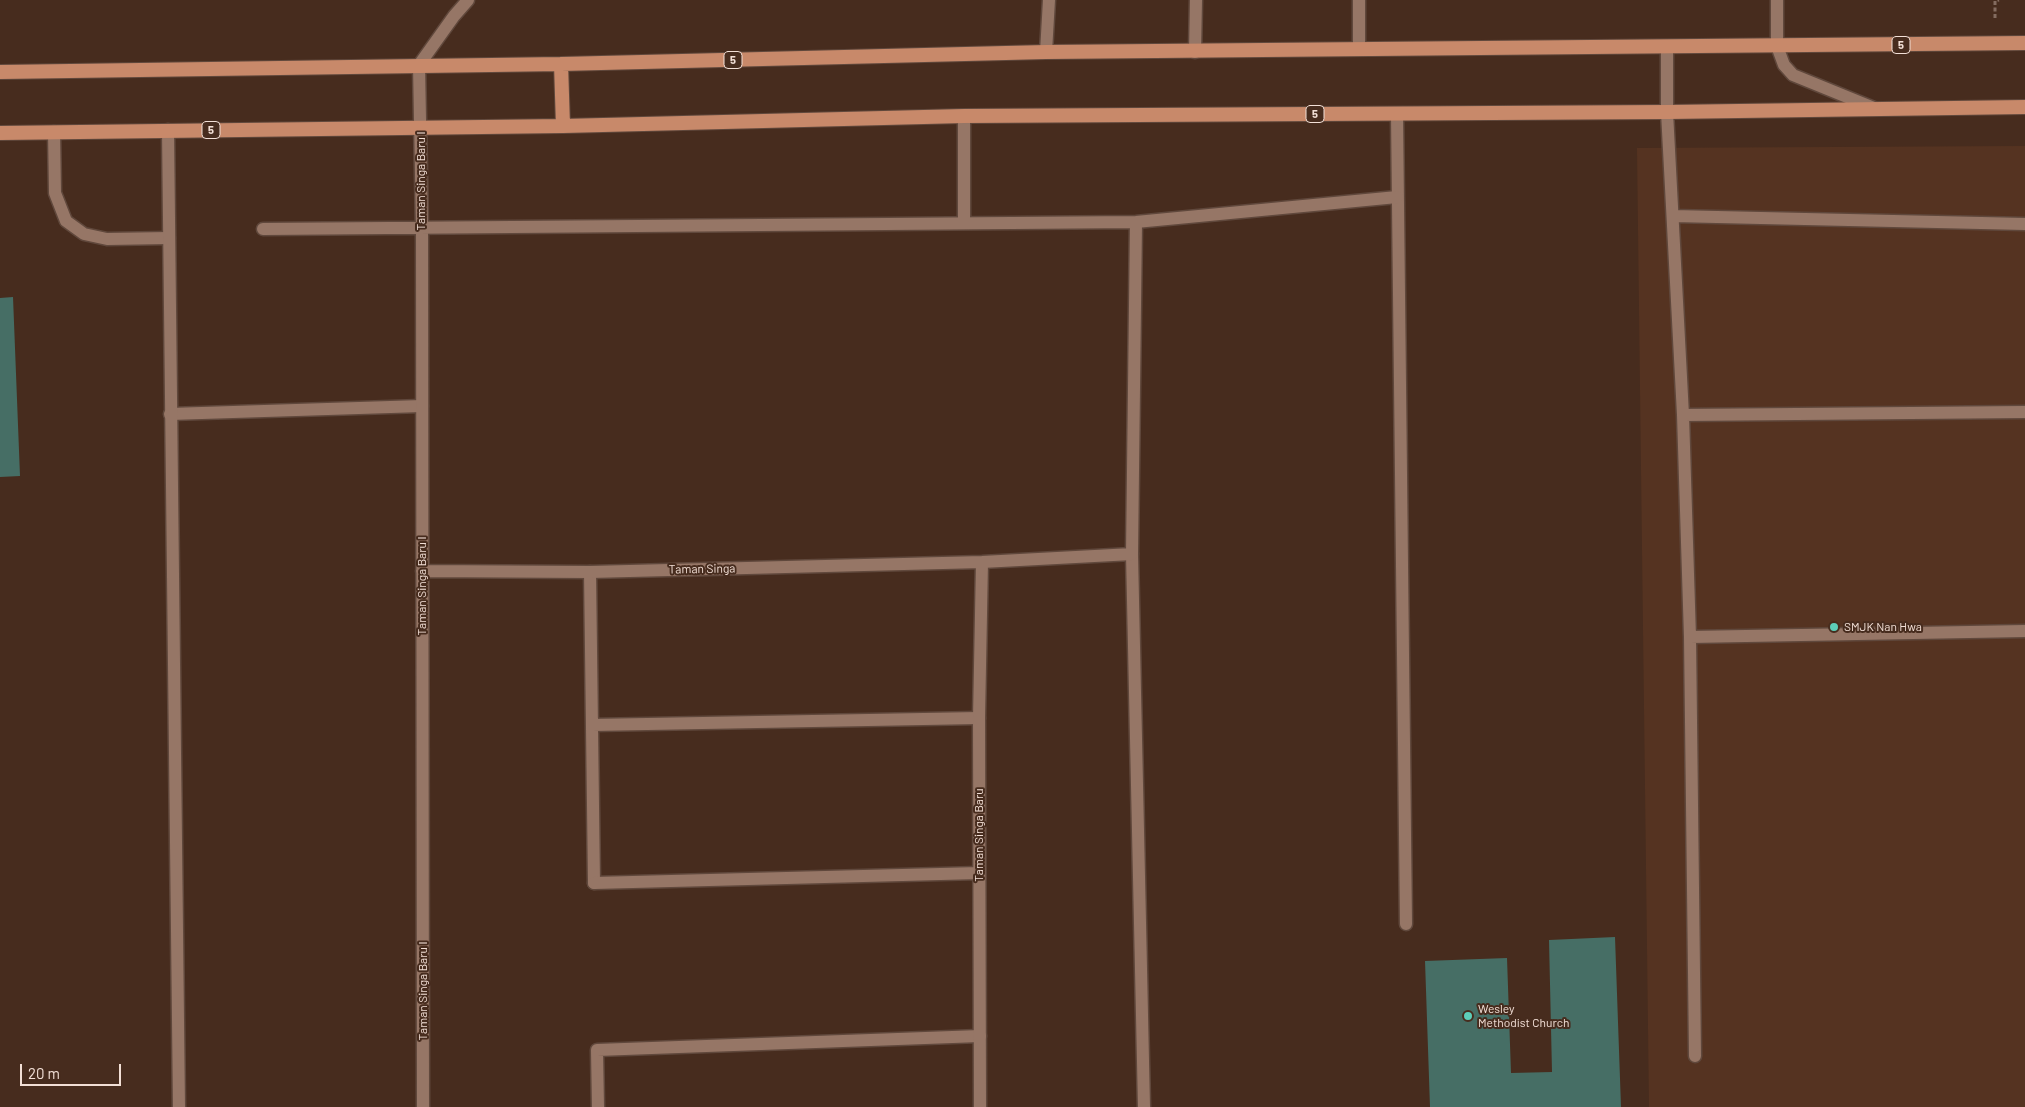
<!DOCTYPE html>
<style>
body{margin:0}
#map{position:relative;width:2025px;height:1107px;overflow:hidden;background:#472c1e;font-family:Barlow,sans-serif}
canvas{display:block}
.scale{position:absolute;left:20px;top:1064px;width:101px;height:22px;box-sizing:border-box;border:2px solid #f2dfd6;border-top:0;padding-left:6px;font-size:15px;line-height:18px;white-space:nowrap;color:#f2dfd6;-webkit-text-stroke:4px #472c1e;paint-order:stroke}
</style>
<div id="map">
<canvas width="2025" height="1107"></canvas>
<div class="scale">20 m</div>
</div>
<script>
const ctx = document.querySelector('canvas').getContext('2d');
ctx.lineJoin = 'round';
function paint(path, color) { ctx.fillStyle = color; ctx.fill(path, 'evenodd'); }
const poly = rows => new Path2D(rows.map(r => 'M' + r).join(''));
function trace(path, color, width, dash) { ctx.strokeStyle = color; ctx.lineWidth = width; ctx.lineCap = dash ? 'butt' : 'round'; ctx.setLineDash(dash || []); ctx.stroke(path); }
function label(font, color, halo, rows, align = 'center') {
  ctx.font = font + ' Barlow,sans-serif'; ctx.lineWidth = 4; ctx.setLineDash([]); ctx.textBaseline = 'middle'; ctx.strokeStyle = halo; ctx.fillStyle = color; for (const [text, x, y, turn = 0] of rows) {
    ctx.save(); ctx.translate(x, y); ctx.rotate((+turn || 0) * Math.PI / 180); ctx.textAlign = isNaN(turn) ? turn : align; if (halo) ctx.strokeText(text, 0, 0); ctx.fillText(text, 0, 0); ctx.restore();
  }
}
paint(poly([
 [2025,146,2025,1107,1649,1107,1637,148]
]), '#553321');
paint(poly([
 [13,297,20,476,0,477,0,298],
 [1615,937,1621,1107,1430,1107,1425,961,1507,958,1511,1073,1552,1072,1549,940]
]), '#466e65');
const service = poly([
 [1359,0,1359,48],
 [1667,47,1667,112,1683,415,1690,637,1695,1056],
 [419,65,454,16,468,0],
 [1397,114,1406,924],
 [54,132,55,193,66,221,84,234,107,239,169,238],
 [1673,216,2025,224],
 [170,414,422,406],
 [1683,415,2025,412],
 [1132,554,1144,1107],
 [590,572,594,883],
 [1690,637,2025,631],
 [592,725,979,718],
 [598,1107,597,1050,980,1036]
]);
const minor = poly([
 [1777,0,1777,46,1784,65,1793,75,1874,108],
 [1046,52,1049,0],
 [1195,52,1196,0],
 [419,65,422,229,423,1107],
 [964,116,964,222],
 [168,130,179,1107],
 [263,229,1136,222,1397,197],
 [422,571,590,572,982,562,1132,554,1136,222],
 [594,883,979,873],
 [980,1107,979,718,982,562]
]);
const trunk = poly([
 [561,64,563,126],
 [0,72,561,64,1046,52,2025,43],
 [0,133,563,126,964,116,1667,112,2025,107]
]);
trace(service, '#60483c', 15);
trace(minor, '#60483c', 15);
trace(trunk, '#60483c', 16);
trace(poly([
 [1995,18,1995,1,1999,0]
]), '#846c60', 3, [4, 2.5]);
trace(service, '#967666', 12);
trace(minor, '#967666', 12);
trace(trunk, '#c8896a', 14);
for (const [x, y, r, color] of [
 [1834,627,5,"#5dceb9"],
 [1468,1016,5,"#5dceb9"]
]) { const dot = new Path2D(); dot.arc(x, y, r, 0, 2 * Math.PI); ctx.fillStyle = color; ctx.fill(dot); trace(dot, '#472c1e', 2); }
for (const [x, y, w] of [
 [1901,45,18],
 [733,60,18],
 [1315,114,18],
 [211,130,18]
]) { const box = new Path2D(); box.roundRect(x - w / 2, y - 8.5, w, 17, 4); ctx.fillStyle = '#472c1e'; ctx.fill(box); trace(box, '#f2dfd6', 1); }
label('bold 11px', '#f2dfd6', null, [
 ["5",1901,45],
 ["5",733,60],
 ["5",1315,114],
 ["5",211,130]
]);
label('12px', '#f2dfd6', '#472c1e', [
 ["Taman Singa Baru I",421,181,-90],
 ["Taman Singa",702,569,-1],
 ["Taman Singa Baru I",422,586,-90],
 ["Taman Singa Baru",979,835,-90],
 ["Taman Singa Baru I",423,991,-90]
]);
label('12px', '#f2dfd6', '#472c1e', [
 ["SMJK Nan Hwa",1844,627],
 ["Wesley",1478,1009],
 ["Methodist Church",1478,1023]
], 'left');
</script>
